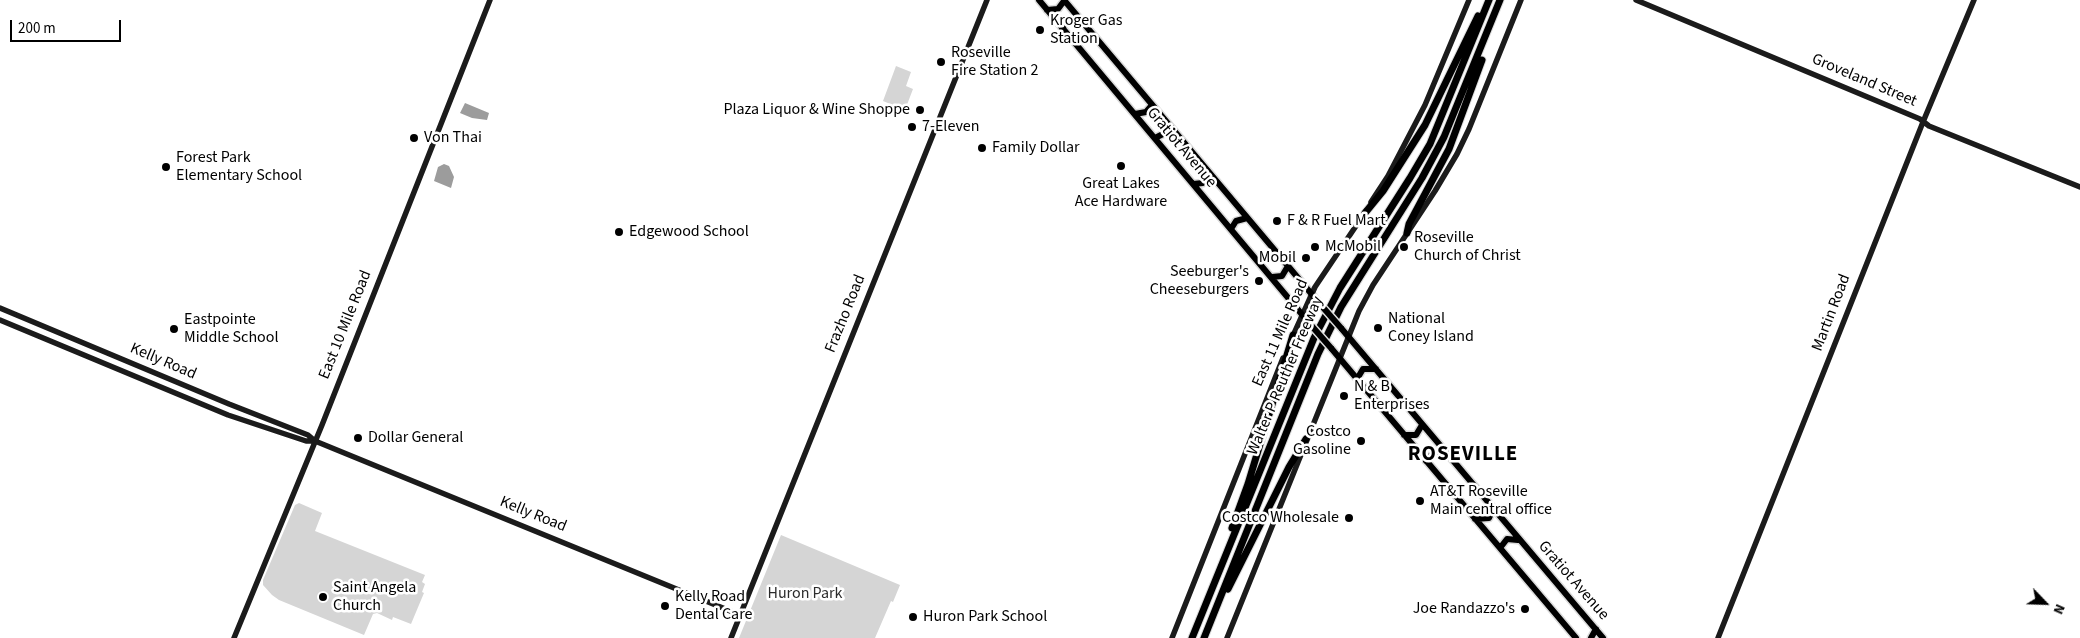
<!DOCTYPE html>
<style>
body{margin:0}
#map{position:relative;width:2080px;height:638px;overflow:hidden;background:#fff;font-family:"Source Sans 3",sans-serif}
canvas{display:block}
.north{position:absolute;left:2020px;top:578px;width:50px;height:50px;-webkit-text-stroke:4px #fff;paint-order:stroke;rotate:114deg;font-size:14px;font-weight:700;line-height:20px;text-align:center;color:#000}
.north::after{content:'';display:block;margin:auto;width:18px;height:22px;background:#000;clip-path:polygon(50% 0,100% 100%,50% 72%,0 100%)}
.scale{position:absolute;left:10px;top:20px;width:111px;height:22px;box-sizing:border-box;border:2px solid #000;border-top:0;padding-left:6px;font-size:15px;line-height:18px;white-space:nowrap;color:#000;-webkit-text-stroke:4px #fff;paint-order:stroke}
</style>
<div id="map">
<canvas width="2080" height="638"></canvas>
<div class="north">N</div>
<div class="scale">200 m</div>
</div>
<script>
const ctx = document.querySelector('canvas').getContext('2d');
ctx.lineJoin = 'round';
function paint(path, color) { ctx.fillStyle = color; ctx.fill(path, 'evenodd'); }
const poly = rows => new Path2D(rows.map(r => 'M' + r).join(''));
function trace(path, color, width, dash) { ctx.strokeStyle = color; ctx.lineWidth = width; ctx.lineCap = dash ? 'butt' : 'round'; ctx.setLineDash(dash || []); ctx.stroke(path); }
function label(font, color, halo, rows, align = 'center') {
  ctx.font = font + ' "Source Sans 3",sans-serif'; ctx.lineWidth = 5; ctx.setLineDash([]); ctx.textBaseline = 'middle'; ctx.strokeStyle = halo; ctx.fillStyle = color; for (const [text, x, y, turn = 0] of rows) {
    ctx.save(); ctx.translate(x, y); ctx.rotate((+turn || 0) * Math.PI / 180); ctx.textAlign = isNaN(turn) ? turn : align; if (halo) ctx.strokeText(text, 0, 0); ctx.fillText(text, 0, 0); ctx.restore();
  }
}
paint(poly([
 [896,66,911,72,906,86,913,89,905,110,883,101],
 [299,503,322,513,315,531,425,575,422,582,425,584,422,592,424,593,411,624,393,617,392,620,377,613,373,614,364,635,279,600,272,595,263,585,263,580,295,505],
 [781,535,900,585,893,602,891,601,875,638,739,638]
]), '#d5d5d5');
paint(poly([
 [465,103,489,113,487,120,472,118,460,113],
 [444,164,449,166,454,177,451,188,434,181,438,167]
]), '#9c9c9c');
const primary = poly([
 [1039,0,1310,324],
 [1064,0,1320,304],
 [1047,10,1058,9,1064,1],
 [1062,28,1068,20,1079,18],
 [1135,114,1146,112,1152,105],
 [1155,138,1165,133,1177,135],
 [1193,184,1203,183,1211,175],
 [1231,229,1236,221,1247,218],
 [1272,277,1282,276,1288,266],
 [1341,328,1603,638],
 [1331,348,1576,638],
 [1357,379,1363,369,1376,369],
 [1404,435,1416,435,1422,425],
 [1426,461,1434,452,1446,453],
 [1475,519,1489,518,1493,509],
 [1500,548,1507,539,1518,540],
 [1591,638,1596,629]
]);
const highway = poly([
 [1365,213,1383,191,1425,125,1478,16],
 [1407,233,1409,224,1449,149,1482,60],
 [1232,528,1248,484,1293,335],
 [1228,589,1289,467,1306,439],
 [1192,638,1314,338,1340,288,1410,178,1430,144,1489,0],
 [1204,638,1318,354,1341,307,1422,178,1444,137,1500,0]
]);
trace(primary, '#dbdbdb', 9);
trace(highway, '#dbdbdb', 9);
trace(poly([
 [1636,0,1920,119,1929,126,2080,187],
 [1371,202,1388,176,1425,105,1469,0],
 [0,308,229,404,308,435,315,441,740,615],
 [0,320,228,415,306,441,315,441],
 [1292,338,1315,287,1366,211],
 [234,638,322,425,490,0],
 [731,638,987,0],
 [1172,638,1283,358],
 [1227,638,1359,311,1373,285,1435,191,1457,154,1469,129,1521,0],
 [1718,638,1923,122,1974,0]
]), '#1b1b1b', 5.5);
trace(primary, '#000', 6);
trace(highway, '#000', 7);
const primaryBridge = poly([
 [1320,304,1341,328],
 [1310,324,1331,348]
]);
trace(primaryBridge, '#dbdbdb', 9, []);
trace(primaryBridge, '#000', 6);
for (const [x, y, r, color] of [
 [1040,30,5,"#000"],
 [941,62,5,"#000"],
 [920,110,5,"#000"],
 [912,127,5,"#000"],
 [414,138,5,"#000"],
 [982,148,5,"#000"],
 [1121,166,5,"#000"],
 [166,167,5,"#000"],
 [1277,221,5,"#000"],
 [619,232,5,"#000"],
 [1315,247,5,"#000"],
 [1404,247,5,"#000"],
 [1306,258,5,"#000"],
 [1259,281,5,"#000"],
 [1378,328,5,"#000"],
 [174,329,5,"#000"],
 [1344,396,5,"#000"],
 [358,438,5,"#000"],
 [1361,441,5,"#000"],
 [1420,501,5,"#000"],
 [1349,518,5,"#000"],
 [323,597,5,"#000"],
 [665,606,5,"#000"],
 [1525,609,5,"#000"],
 [913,617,5,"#000"]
]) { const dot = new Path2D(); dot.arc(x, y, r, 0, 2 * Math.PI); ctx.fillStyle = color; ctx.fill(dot); trace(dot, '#fff', 2); }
label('16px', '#000', '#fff', [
 ["Kroger Gas",1050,21],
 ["Station",1050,39],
 ["Roseville",951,53],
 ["Fire Station 2",951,71],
 ["Plaza Liquor & Wine Shoppe",910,110,"right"],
 ["7-Eleven",922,127],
 ["Von Thai",424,138],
 ["Family Dollar",992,148],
 ["Forest Park",176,158],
 ["Elementary School",176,176],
 ["Great Lakes",1121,184,"center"],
 ["Ace Hardware",1121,202,"center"],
 ["F & R Fuel Mart",1287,221],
 ["Edgewood School",629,232],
 ["Roseville",1414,238],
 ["Church of Christ",1414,256],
 ["McMobil",1325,247],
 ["Mobil",1296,258,"right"],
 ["Seeburger's",1249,272,"right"],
 ["Cheeseburgers",1249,290,"right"],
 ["National",1388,319],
 ["Coney Island",1388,337],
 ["Eastpointe",184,320],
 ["Middle School",184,338],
 ["N & B",1354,387],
 ["Enterprises",1354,405],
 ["Costco",1351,432,"right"],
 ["Gasoline",1351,450,"right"],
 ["Dollar General",368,438],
 ["AT&T Roseville",1430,492],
 ["Main central office",1430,510],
 ["Costco Wholesale",1339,518,"right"],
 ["Saint Angela",333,588],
 ["Church",333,606],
 ["Kelly Road",675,597],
 ["Dental Care",675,615],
 ["Joe Randazzo's",1515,609,"right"],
 ["Huron Park School",923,617]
], 'left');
label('16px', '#000', '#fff', [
 ["Groveland Street",1864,81,23],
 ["Gratiot Avenue",1181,148,50],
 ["Martin Road",1832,313,-69],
 ["Frazho Road",846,314,-68],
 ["East 10 Mile Road",346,325,-68],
 ["East 11 Mile Road",1281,333,-66],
 ["Kelly Road",163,362,23],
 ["Walter P Reuther Freeway",1286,376,-67],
 ["Kelly Road",533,515,22],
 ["Gratiot Avenue",1573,581,49]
]);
label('16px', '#2c2c2c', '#fff', [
 ["Huron Park",805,594]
]);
ctx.letterSpacing = '1px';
label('bold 21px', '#000', '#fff', [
 ["ROSEVILLE",1463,455]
]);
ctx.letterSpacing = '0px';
</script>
